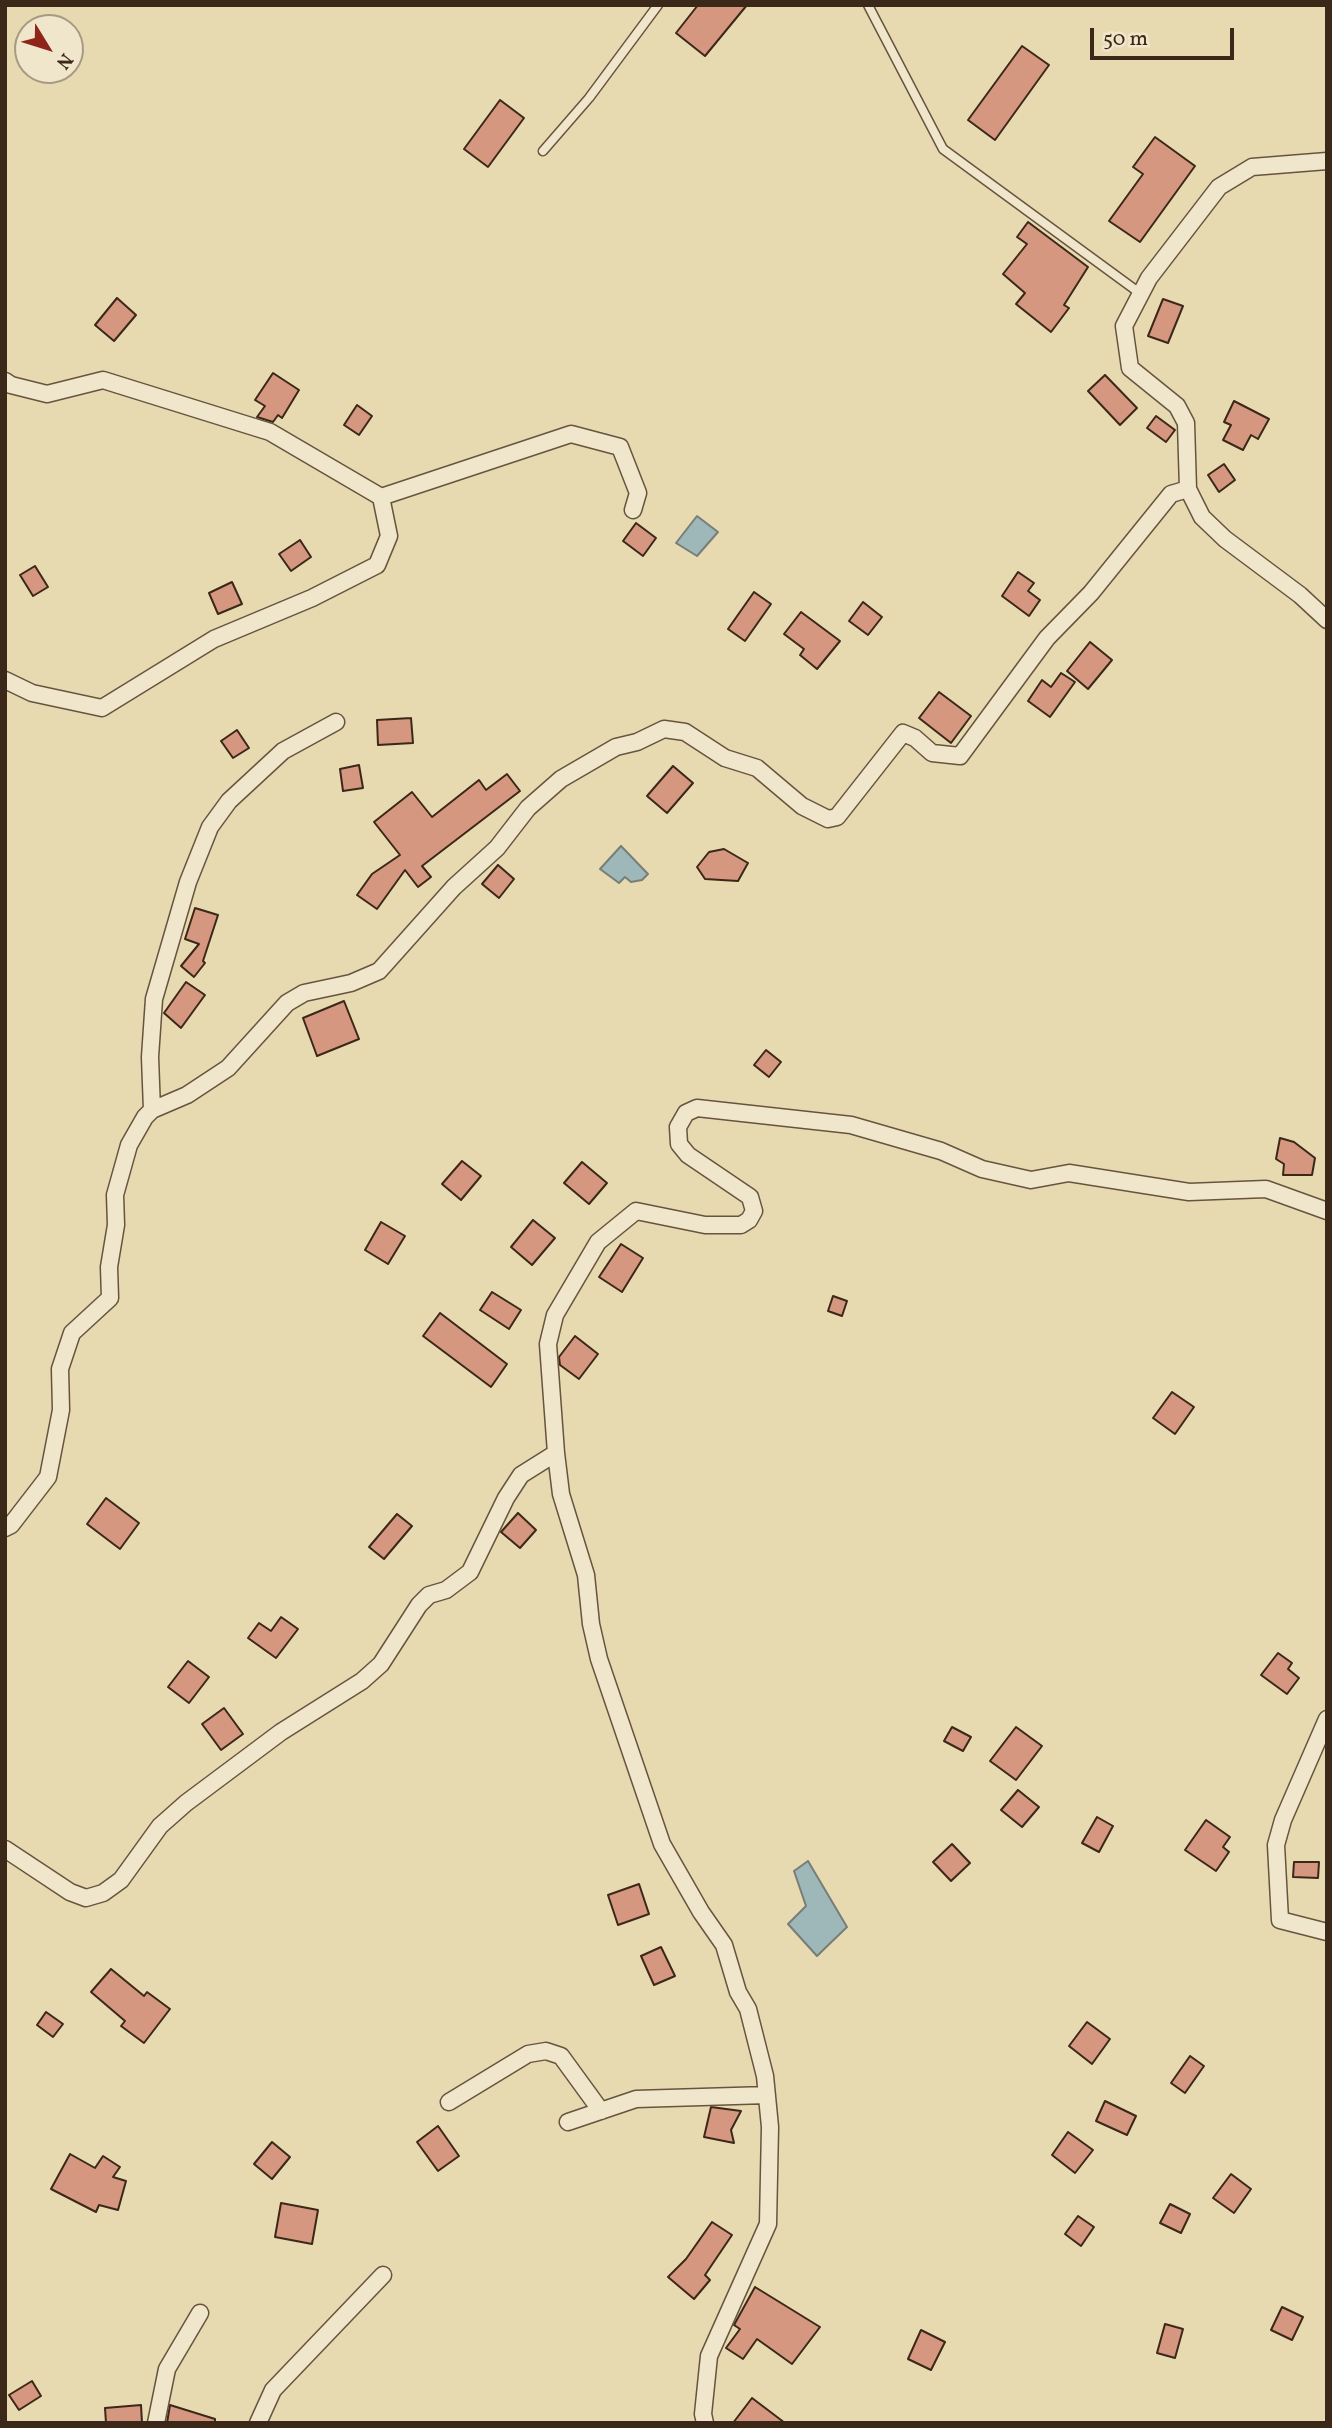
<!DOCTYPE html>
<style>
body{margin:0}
#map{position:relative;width:1332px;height:2428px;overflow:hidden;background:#e7d9b0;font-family:Vollkorn,serif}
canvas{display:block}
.frame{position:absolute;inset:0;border:7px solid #3c2818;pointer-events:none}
.north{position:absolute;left:14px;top:14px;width:70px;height:70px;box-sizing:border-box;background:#efe6cc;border:2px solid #a79a84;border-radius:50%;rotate:128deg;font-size:19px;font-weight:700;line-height:28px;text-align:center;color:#3c2818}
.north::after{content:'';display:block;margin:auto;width:24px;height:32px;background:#8f2418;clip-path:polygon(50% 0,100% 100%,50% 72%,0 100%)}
.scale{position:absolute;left:1090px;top:28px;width:144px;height:32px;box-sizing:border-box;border:4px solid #3c2818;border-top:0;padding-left:9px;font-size:21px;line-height:24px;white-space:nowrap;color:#3c2818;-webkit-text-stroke:5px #efe6cc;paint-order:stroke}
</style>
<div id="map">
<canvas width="1332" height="2428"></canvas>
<div class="frame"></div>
<div class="north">N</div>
<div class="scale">50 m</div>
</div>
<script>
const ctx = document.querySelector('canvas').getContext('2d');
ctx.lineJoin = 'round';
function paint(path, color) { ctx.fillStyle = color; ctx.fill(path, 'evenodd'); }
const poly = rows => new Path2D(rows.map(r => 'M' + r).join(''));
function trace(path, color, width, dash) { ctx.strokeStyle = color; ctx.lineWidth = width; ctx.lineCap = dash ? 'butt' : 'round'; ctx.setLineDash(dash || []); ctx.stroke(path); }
const water = poly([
 [697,516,718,532,697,556,676,543,697,516],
 [621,846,648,874,642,880,631,882,625,877,619,883,600,869,621,846],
 [808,1861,847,1927,817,1956,788,1924,806,1906,794,1871,808,1861]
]);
paint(water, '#9eb7b8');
trace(water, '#777e78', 2);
const building = poly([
 [698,5,747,5,705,56,676,33,698,5],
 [1022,46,1049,65,995,140,968,120,1022,46],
 [500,100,524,118,488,167,464,149,500,100],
 [1155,137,1195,166,1140,242,1109,221,1143,174,1133,167,1155,137],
 [1028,222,1088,267,1064,305,1069,308,1051,332,1016,304,1025,293,1003,274,1027,244,1017,237,1028,222],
 [117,298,136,315,114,341,95,325,117,298],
 [1163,299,1183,306,1168,343,1148,336,1163,299],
 [273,373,299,390,282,418,278,415,273,422,257,417,265,406,255,400,273,373],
 [1105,375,1137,408,1120,425,1088,391,1105,375],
 [1234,401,1269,419,1258,439,1251,435,1243,450,1223,440,1231,425,1224,422,1234,401],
 [357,405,372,416,359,435,344,425,357,405],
 [1156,416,1175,430,1166,442,1147,428,1156,416],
 [1224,464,1235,480,1219,492,1208,475,1224,464],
 [636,523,656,538,643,556,623,541,636,523],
 [300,540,311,557,291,571,279,554,300,540],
 [35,566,48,587,33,596,20,575,35,566],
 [1018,572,1034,583,1028,591,1040,600,1029,616,1002,596,1018,572],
 [232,582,242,604,218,614,209,593,232,582],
 [754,592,771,604,745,641,728,629,754,592],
 [863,602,882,617,868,635,849,621,863,602],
 [801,612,840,641,817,669,800,655,804,649,784,634,801,612],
 [1090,642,1112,660,1088,689,1067,671,1090,642],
 [1061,673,1075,682,1050,717,1028,701,1042,680,1051,687,1061,673],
 [939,692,971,716,951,743,919,718,939,692],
 [411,718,413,743,378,745,377,720,411,718],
 [237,730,249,748,233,758,221,741,237,730],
 [359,765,363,788,343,791,340,769,359,765],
 [673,766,693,783,667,813,647,796,673,766],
 [507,774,520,791,422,866,431,877,418,887,405,870,377,909,357,895,372,874,400,855,374,822,412,792,432,817,479,780,486,790,507,774],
 [724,849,748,863,738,881,705,879,697,867,709,852,724,849],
 [498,865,514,879,499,898,482,884,498,865],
 [195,908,218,915,203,961,205,963,194,977,181,966,199,944,185,939,195,908],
 [186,982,205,995,181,1028,164,1013,186,982],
 [344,1001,359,1039,317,1056,303,1018,344,1001],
 [766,1050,781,1062,769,1077,754,1065,766,1050],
 [1280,1138,1294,1142,1315,1158,1312,1175,1283,1175,1284,1164,1276,1159,1280,1138],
 [462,1161,481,1176,461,1200,442,1184,462,1161],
 [582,1162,607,1183,589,1204,564,1183,582,1162],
 [533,1220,555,1238,532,1265,511,1247,533,1220],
 [381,1222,405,1236,388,1264,365,1250,381,1222],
 [621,1244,643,1258,622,1292,599,1277,621,1244],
 [492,1292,521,1310,509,1329,480,1310,492,1292],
 [833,1296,847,1301,842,1316,828,1311,833,1296],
 [440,1313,507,1364,491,1387,423,1336,440,1313],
 [575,1336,598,1354,579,1379,560,1365,559,1357,575,1336],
 [1172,1392,1194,1407,1175,1434,1153,1418,1172,1392],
 [106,1498,139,1523,120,1549,87,1524,106,1498],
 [518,1513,536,1530,520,1548,501,1532,518,1513],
 [397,1514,412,1526,384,1559,369,1547,397,1514],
 [281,1617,298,1629,276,1658,248,1638,259,1623,271,1631,281,1617],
 [1278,1653,1292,1663,1288,1669,1299,1678,1287,1694,1261,1675,1278,1653],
 [188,1661,209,1677,189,1703,168,1687,188,1661],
 [224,1708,243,1734,221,1750,202,1724,224,1708],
 [952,1727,971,1737,963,1751,944,1741,952,1727],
 [1016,1727,1042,1746,1016,1780,990,1761,1016,1727],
 [1018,1790,1039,1807,1022,1827,1001,1810,1018,1790],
 [1097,1817,1113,1826,1099,1852,1082,1843,1097,1817],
 [1206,1820,1230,1837,1223,1847,1229,1852,1216,1871,1185,1850,1206,1820],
 [952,1844,970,1863,951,1881,933,1862,952,1844],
 [1294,1862,1319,1862,1318,1878,1293,1877,1294,1862],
 [639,1884,649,1914,618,1925,608,1895,639,1884],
 [661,1947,675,1976,654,1985,641,1956,661,1947],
 [111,1969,144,1996,147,1992,170,2009,144,2043,121,2026,125,2021,91,1992,111,1969],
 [46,2012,63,2024,53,2037,37,2025,46,2012],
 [1087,2022,1110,2039,1092,2064,1069,2046,1087,2022],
 [1190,2056,1204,2066,1185,2093,1171,2083,1190,2056],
 [1105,2101,1136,2116,1127,2135,1096,2121,1105,2101],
 [711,2107,741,2111,731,2130,734,2143,704,2137,711,2107],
 [438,2126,459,2156,438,2171,417,2142,438,2126],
 [1068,2132,1093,2150,1075,2173,1052,2155,1068,2132],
 [272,2142,290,2157,272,2179,254,2164,272,2142],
 [70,2154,95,2168,103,2156,120,2167,113,2177,126,2181,118,2210,99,2205,96,2212,51,2189,70,2154],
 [1231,2174,1251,2189,1234,2213,1213,2198,1231,2174],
 [281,2203,318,2210,312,2244,275,2237,281,2203],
 [1170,2204,1190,2214,1181,2233,1160,2223,1170,2204],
 [1078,2216,1094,2227,1081,2246,1065,2234,1078,2216],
 [712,2222,732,2235,705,2275,710,2280,694,2299,668,2277,686,2259,712,2222],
 [755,2287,820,2327,792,2364,757,2339,743,2359,726,2348,740,2329,734,2325,755,2287],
 [1282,2307,1303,2317,1292,2340,1271,2330,1282,2307],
 [1165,2324,1183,2329,1175,2358,1157,2353,1165,2324],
 [921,2330,945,2342,931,2370,908,2359,921,2330],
 [32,2381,41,2396,19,2410,9,2395,32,2381],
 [752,2398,785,2423,733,2423,752,2398],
 [141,2405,142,2423,106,2423,105,2408,141,2405],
 [170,2405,215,2419,215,2423,167,2423,170,2405]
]);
paint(building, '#d59780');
trace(building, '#3c2818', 2);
const lane = poly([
 [868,5,943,149,1141,294],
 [543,151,589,98,658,5]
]);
const street = poly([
 [5,381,11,385,47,394,103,380,270,432,381,497],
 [1188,489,1186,423,1177,406,1130,368,1124,326,1149,278,1219,187,1252,167,1327,161],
 [5,680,32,693,102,708,214,639,312,598,377,565,389,536,381,497,571,434,620,447,638,493,633,510],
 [152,1110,150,1057,154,999,188,882,210,827,229,801,283,751,336,722],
 [5,1528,11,1525,48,1477,61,1410,60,1369,72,1333,110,1298,109,1267,116,1225,115,1195,129,1145,145,1117,152,1110,187,1095,228,1068,287,1003,304,993,351,983,379,971,454,887,497,848,528,808,561,779,616,747,637,742,664,729,685,732,725,758,757,768,802,806,828,819,837,817,903,733,915,738,932,753,960,756,1047,638,1091,593,1171,494,1188,489,1202,517,1225,539,1300,595,1327,620],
 [1327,1719,1283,1820,1276,1845,1280,1920,1327,1932],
 [5,1849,70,1892,86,1898,103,1893,121,1880,160,1826,186,1803,281,1732,362,1681,381,1664,419,1605,429,1595,446,1590,470,1572,506,1498,521,1475,556,1453],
 [449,2102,528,2054,546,2051,561,2056,601,2111],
 [568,2122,636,2099,767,2095],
 [156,2423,167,2369,200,2313],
 [258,2423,273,2390,383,2275],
 [705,2423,703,2414,709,2356,768,2224,770,2127,765,2076,748,2009,738,1992,724,1945,701,1912,662,1844,599,1659,591,1624,586,1575,561,1494,556,1453,548,1344,555,1315,598,1242,636,1211,705,1225,741,1225,749,1220,754,1211,750,1197,688,1155,679,1144,678,1127,686,1113,697,1108,851,1125,941,1151,982,1169,1031,1180,1069,1173,1189,1192,1266,1189,1327,1211]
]);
trace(lane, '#67543e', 11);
trace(street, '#67543e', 19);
trace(lane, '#efe6cc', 8);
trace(street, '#efe6cc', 16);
</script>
